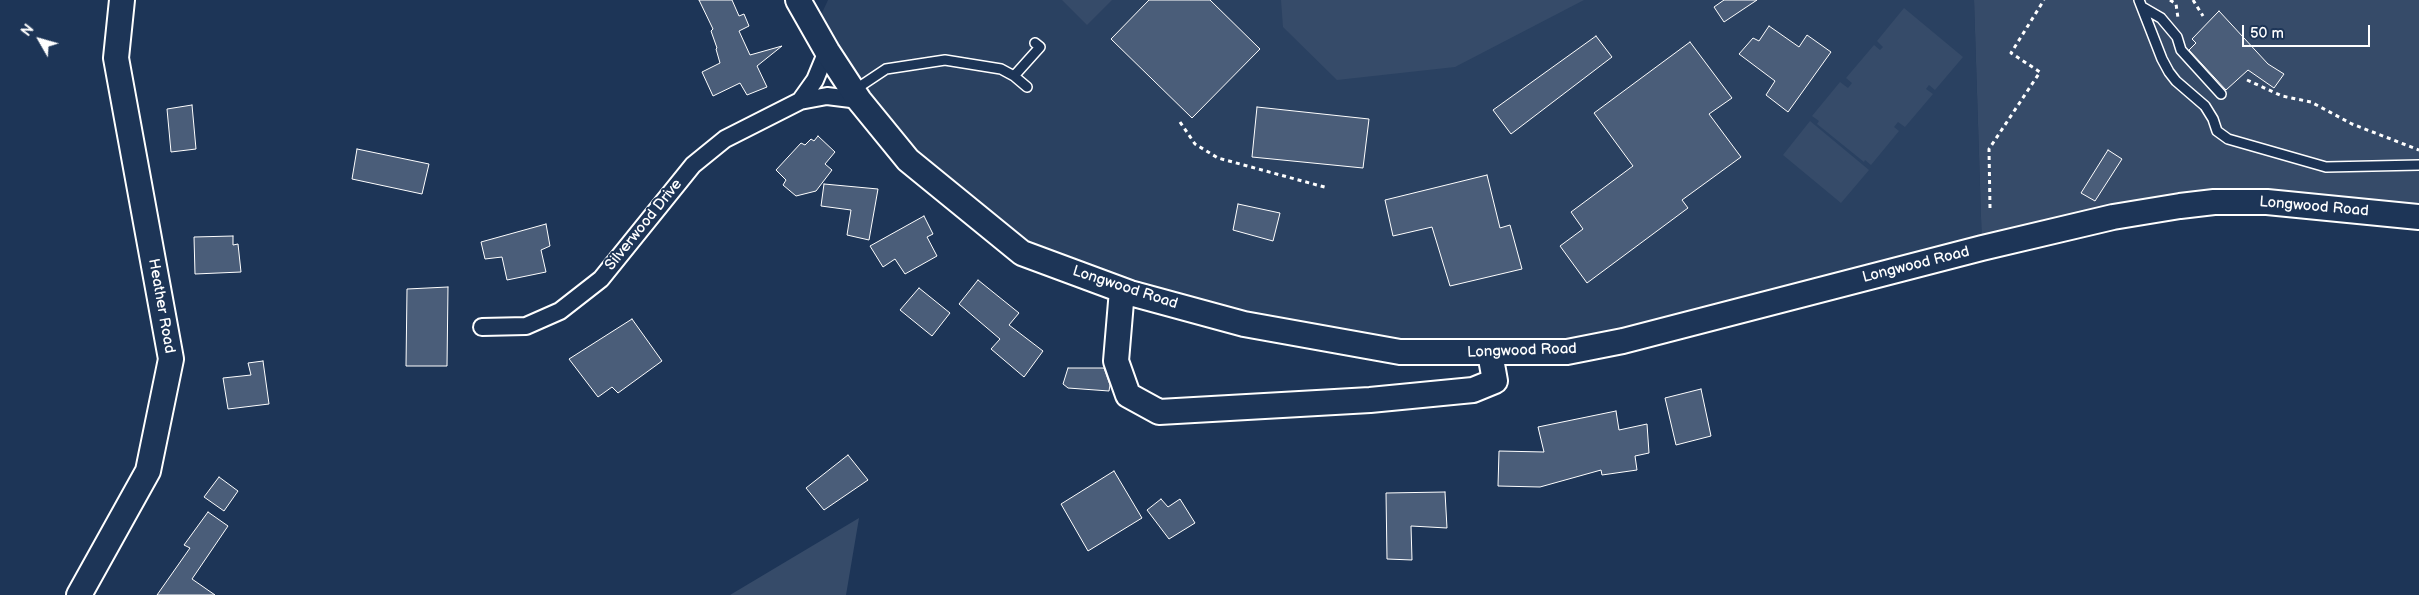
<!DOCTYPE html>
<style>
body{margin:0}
#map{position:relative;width:2419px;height:595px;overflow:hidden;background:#1d3557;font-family:"Balsamiq Sans",sans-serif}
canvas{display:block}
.north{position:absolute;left:15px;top:15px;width:50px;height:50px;-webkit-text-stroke:4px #1d3557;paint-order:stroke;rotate:308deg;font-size:14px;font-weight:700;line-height:20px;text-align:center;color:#fff}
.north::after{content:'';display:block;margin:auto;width:18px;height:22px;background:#fff;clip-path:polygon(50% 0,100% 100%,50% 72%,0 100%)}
.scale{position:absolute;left:2242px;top:25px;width:128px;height:22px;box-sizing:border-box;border:2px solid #fff;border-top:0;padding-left:6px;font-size:15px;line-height:18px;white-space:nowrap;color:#fff;-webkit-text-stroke:4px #1d3557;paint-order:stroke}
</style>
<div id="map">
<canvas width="2419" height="595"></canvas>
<div class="north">N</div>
<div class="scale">50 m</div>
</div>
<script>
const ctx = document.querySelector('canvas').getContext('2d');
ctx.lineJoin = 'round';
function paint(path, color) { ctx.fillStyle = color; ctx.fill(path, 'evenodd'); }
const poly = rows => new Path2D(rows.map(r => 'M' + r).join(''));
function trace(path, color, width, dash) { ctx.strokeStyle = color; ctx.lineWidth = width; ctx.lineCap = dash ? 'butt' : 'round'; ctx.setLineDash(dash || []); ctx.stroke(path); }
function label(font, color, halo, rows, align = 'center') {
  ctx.font = font + ' "Balsamiq Sans",sans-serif'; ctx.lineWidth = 4; ctx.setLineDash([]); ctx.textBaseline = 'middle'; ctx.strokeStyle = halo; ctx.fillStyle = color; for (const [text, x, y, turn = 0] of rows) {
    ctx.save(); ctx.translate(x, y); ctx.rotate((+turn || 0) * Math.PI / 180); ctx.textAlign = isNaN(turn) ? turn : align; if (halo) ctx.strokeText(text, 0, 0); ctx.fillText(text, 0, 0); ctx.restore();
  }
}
paint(poly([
 [828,0,1974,0,1982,248,1729,313,1490,353,1244,324,1022,253,908,160,814,30]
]), '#2a4161');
paint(poly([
 [1062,0,1112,0,1087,25],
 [1281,0,1584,0,1455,67,1337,80,1283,27],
 [1974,0,2419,0,2419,217,2267,202,1982,248],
 [1904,8,1963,57,1935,90,1929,85,1926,89,1933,94,1905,127,1898,122,1894,127,1899,131,1871,165,1865,160,1864,162,1817,124,1819,121,1812,116,1840,82,1848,88,1852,83,1846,78,1874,45,1880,50,1883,47,1877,41],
 [1810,121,1869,170,1841,203,1783,155],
 [859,518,846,595,730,595]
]), '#364b69');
const building = poly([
 [699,0,732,0,739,16,744,14,749,26,739,31,750,55,782,46,757,66,767,87,747,95,740,83,713,96,702,72,720,63,716,49,717,48,711,31,713,29,699,0],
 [1149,0,1210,0,1260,49,1192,118,1111,39,1149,0],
 [1724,0,1757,0,1724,22,1714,7,1724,0],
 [2219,11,2268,64,2284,74,2274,88,2248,70,2226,90,2189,50,2196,43,2192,39,2219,11],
 [1769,26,1799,47,1807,35,1831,52,1788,112,1766,95,1775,81,1739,54,1753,38,1759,41,1769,26],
 [1596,36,1612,57,1511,134,1493,110,1596,36],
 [1690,42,1732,98,1709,114,1741,157,1682,200,1688,208,1587,283,1560,246,1583,229,1571,212,1633,166,1594,113,1690,42],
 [192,105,196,149,171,152,167,109,192,105],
 [1257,107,1369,119,1363,168,1252,157,1257,107],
 [818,136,835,152,825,164,832,170,816,191,796,196,783,185,786,180,776,170,801,143,805,145,811,139,814,141,818,136],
 [357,149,429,164,422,194,352,179,357,149],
 [2108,150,2122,159,2095,201,2081,193,2108,150],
 [1487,175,1500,228,1510,225,1522,269,1450,286,1432,227,1393,236,1385,200,1487,175],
 [824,184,878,189,869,240,847,235,851,210,821,206,824,184],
 [1238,204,1280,213,1273,241,1233,230,1238,204],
 [924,216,933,234,927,237,937,256,905,274,895,259,883,267,870,246,924,216],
 [546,224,550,246,541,250,546,272,507,280,502,257,485,259,481,242,546,224],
 [233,236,233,245,238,244,241,272,195,274,194,237,233,236],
 [978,280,1019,313,1009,325,1043,351,1024,377,991,349,1000,339,959,304,978,280],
 [448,287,447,366,406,366,407,289,448,287],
 [919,288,950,313,932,336,900,310,919,288],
 [632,319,662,361,618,393,612,387,598,397,569,359,632,319],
 [263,361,269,404,228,409,223,378,251,375,248,363,263,361],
 [1068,368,1104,368,1110,385,1109,391,1068,388,1063,384,1068,368],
 [1701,389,1711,436,1676,445,1665,398,1701,389],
 [1616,411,1619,430,1647,424,1649,453,1635,456,1637,470,1602,475,1601,470,1540,487,1498,486,1499,451,1544,452,1538,427,1616,411],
 [848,455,868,480,824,510,806,488,848,455],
 [1114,471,1142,518,1088,551,1061,504,1114,471],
 [219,477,238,491,224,511,204,497,219,477],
 [1445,492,1447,528,1411,526,1412,560,1387,559,1386,493,1445,492],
 [1161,499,1168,507,1180,499,1195,523,1169,539,1147,510,1161,499],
 [208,512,228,526,192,579,215,595,157,595,190,548,184,545,208,512]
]);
paint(building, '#4a5d79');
trace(building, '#fff', 1);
const lane = poly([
 [2139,0,2162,59,2169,72,2176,81,2205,106,2213,119,2217,131,2228,139,2326,167,2419,165],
 [2142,7,2161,18,2177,37,2181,50,2221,94],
 [1014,76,1040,47,1035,43],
 [853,91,886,69,945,60,1001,69,1014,76,1027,87]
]);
const street = poly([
 [800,101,815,80,827,51],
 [482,327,526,326,560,311,601,279,693,165,725,139,800,101,827,96,859,100]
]);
const secondary = poly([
 [798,0,827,51,859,100,908,160,1022,253,1130,293,1244,324,1400,352,1567,352,1623,341,1982,248,2113,217,2180,206,2214,202,2267,202,2419,217],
 [1122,290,1116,361,1128,395,1159,412,1370,400,1473,390,1495,381,1490,353],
 [79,595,148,471,171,359,116,58,122,0]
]);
trace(lane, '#fff', 12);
trace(street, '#fff', 20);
trace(secondary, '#fff', 28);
trace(poly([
 [2170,0,2176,4,2178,18],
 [2193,0,2203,16],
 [2247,80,2282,96,2311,102,2352,124,2419,150],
 [1180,122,1195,144,1218,158,1328,188],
 [1990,208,1989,149,2040,72,2011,53,2044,0]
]), '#fff', 3, [4, 4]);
trace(lane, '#1d3557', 9);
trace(street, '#1d3557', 16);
trace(secondary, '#1d3557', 24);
label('15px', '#fff', '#1d3557', [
 ["Longwood Road",2314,207,5],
 ["Silverwood Drive",644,225,-51],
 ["Longwood Road",1916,265,-14],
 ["Longwood Road",1125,288,18],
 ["Heather Road",161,306,80],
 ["Longwood Road",1522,351,-2]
]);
</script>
